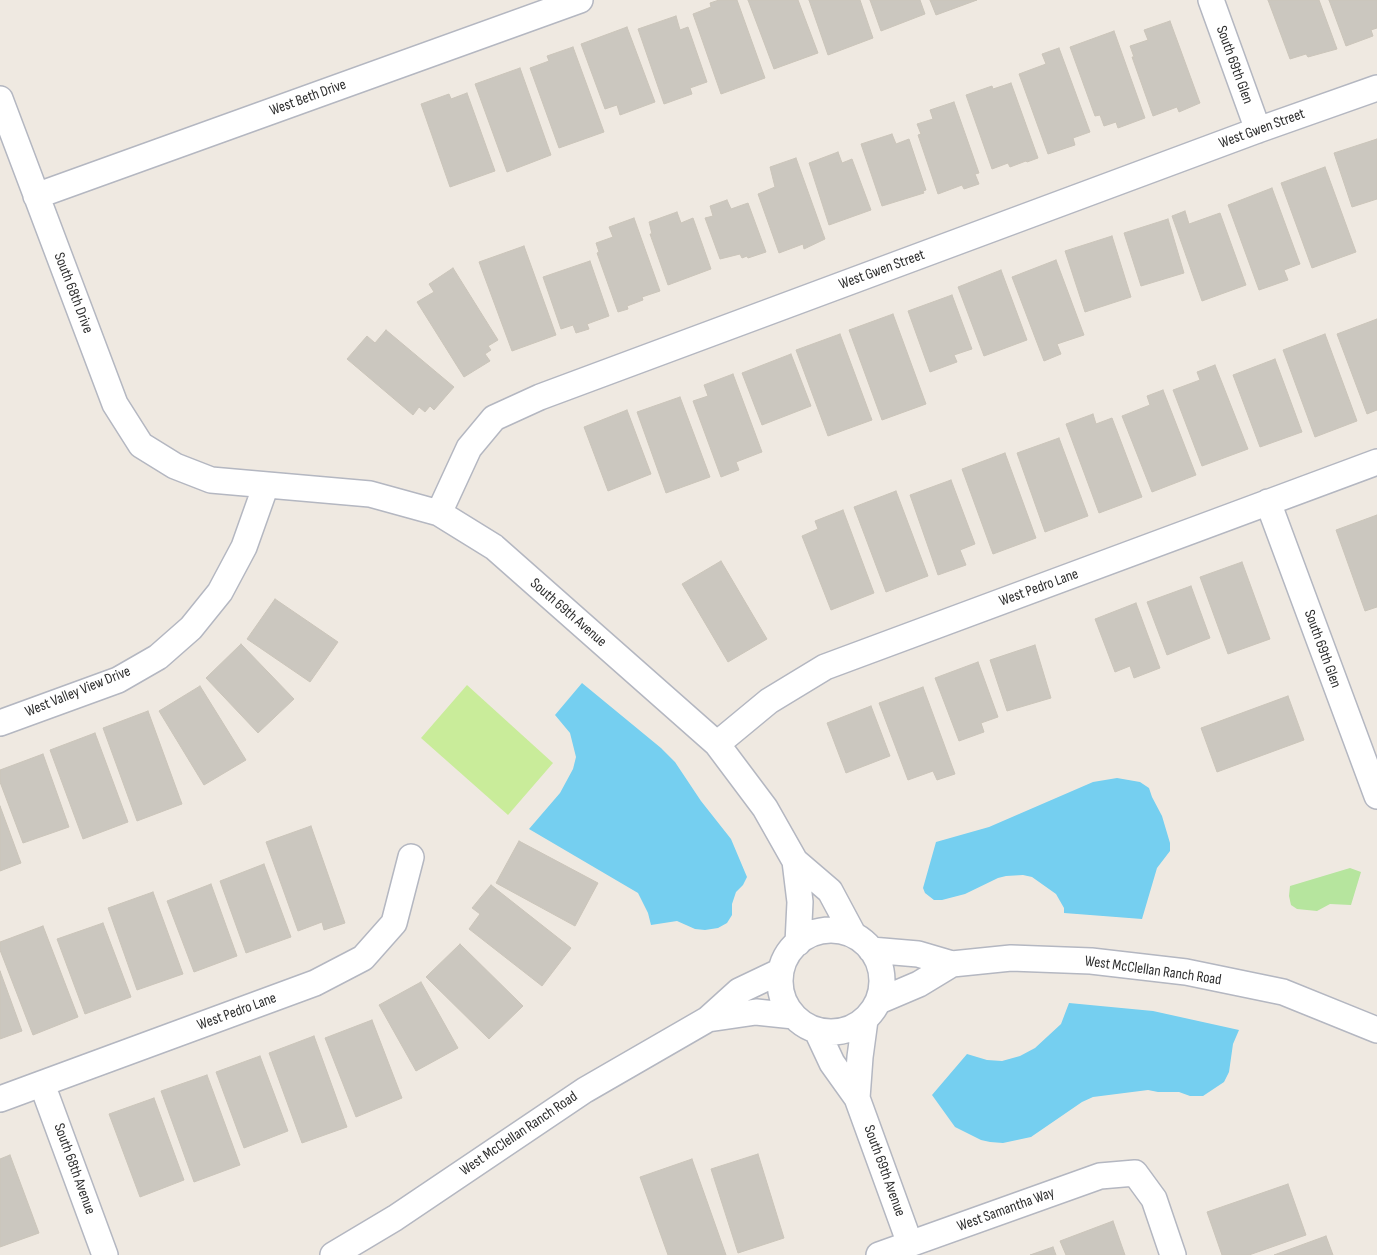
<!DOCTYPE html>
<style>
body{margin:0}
canvas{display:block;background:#efe9e1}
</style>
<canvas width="1377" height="1255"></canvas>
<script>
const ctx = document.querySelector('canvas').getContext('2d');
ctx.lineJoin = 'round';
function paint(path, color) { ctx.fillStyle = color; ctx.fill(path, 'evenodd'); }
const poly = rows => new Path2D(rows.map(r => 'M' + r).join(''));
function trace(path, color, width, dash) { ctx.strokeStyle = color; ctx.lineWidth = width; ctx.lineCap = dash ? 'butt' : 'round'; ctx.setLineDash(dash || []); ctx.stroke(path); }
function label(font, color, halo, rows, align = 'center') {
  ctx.font = font + ' "Sofia Sans Condensed",sans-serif'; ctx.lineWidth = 4.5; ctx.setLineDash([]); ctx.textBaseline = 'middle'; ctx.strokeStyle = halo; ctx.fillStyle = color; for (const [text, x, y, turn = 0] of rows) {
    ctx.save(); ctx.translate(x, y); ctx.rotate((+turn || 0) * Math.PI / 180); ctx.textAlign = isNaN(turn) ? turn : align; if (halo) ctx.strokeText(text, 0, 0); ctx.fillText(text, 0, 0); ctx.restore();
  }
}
paint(poly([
 [1350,868,1361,872,1351,905,1330,904,1317,911,1297,909,1291,905,1289,896,1290,886]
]), '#b6e59e');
paint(poly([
 [467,685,553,763,508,815,421,738]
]), '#c9ec9a');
paint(poly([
 [582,683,661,748,675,762,701,801,731,839,747,877,743,885,736,892,732,904,732,915,727,923,718,928,705,930,695,929,677,921,651,925,648,913,638,893,529,829,560,793,573,769,576,757,570,733,555,715],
 [1117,778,1140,782,1149,788,1152,797,1162,816,1170,843,1170,851,1157,868,1142,919,1064,913,1064,908,1056,894,1032,877,1023,875,1006,876,998,878,965,894,942,900,934,900,925,893,923,888,936,842,989,827,1093,782],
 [1069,1003,1153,1011,1239,1030,1233,1044,1229,1072,1224,1082,1203,1096,1190,1096,1179,1092,1158,1092,1148,1090,1093,1097,1082,1102,1031,1137,1003,1143,990,1142,981,1140,955,1127,932,1095,967,1054,987,1060,1002,1061,1020,1056,1035,1048,1061,1024]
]), '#75cff0');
const building = poly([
 [719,0,737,0,765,78,721,94,693,14,711,7,710,3,719,0],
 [748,0,798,0,818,53,774,69,748,0],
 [809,0,860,0,873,38,828,55,809,0],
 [870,0,920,0,925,14,881,31,870,0],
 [930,0,977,0,936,15,930,0],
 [1268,0,1319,0,1337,49,1308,57,1306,54,1290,59,1268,0],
 [1329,0,1377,0,1377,28,1371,30,1373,36,1346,46,1329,0],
 [676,16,680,30,688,27,707,82,690,88,692,94,664,104,638,29,676,16],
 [1170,21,1200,103,1179,112,1177,107,1153,116,1132,57,1134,57,1130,46,1148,40,1144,30,1170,21],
 [627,27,655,102,620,115,617,105,605,109,581,44,627,27],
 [1114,31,1145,118,1118,128,1116,122,1104,126,1100,115,1095,116,1070,47,1114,31],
 [573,47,604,132,559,148,530,68,549,61,547,56,573,47],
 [1059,48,1090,132,1073,138,1075,145,1048,154,1019,74,1046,64,1042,54,1059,48],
 [520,68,551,155,507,172,475,84,520,68],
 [1011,83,1038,158,1027,162,1026,161,1010,167,1008,163,992,169,966,95,992,86,993,89,1011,83],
 [467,93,495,171,450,187,421,104,449,94,451,99,467,93],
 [954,102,979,173,975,174,979,184,964,189,962,185,938,194,918,135,921,134,917,124,933,119,930,110,954,102],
 [892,134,896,144,909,139,926,190,923,191,924,193,882,206,861,144,892,134],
 [1377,139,1377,199,1352,207,1334,153,1377,139],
 [838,152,842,163,852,159,871,210,829,225,809,163,838,152],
 [796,158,825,239,804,249,803,244,779,253,758,194,775,187,770,167,796,158],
 [1325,167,1356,252,1312,268,1281,183,1325,167],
 [1272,188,1300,264,1284,270,1288,280,1259,290,1228,205,1272,188],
 [727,200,731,209,748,203,766,252,748,258,747,256,742,258,740,254,720,259,705,218,713,216,710,206,727,200],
 [1185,211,1189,224,1220,213,1246,285,1202,301,1172,216,1185,211],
 [677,212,681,223,693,218,711,269,668,285,650,234,652,234,649,222,677,212],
 [634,218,660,291,642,297,643,300,627,306,628,309,618,312,597,253,599,252,596,243,613,237,609,227,634,218],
 [1168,219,1184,273,1141,286,1124,233,1168,219],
 [1112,236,1131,297,1085,312,1065,251,1112,236],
 [524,246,556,335,512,351,479,262,524,246],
 [1056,260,1084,335,1057,344,1061,354,1044,361,1012,277,1056,260],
 [590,261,609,316,587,324,589,329,576,333,573,325,561,329,543,277,590,261],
 [453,268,498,340,488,346,491,350,485,354,490,361,464,377,417,302,434,292,429,284,453,268],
 [1001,270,1027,340,984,356,958,287,1001,270],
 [952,295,972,349,954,355,957,362,930,372,908,311,952,295],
 [893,314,926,404,882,420,849,330,893,314],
 [1377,319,1377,410,1367,414,1337,334,1377,319],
 [386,330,454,387,434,410,430,406,425,412,419,407,413,415,347,359,367,336,375,343,386,330],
 [840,334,872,420,828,436,796,350,840,334],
 [1325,334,1357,421,1315,437,1283,350,1325,334],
 [791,354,811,406,762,425,742,373,791,354],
 [1275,359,1302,432,1260,447,1233,375,1275,359],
 [1215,365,1248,449,1202,466,1173,390,1200,380,1197,372,1215,365],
 [733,374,762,452,736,462,739,470,721,477,693,401,708,396,704,385,733,374],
 [1163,390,1196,475,1152,492,1122,416,1150,405,1147,396,1163,390],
 [680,397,710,477,666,493,637,412,680,397],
 [627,410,651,474,608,491,584,427,627,410],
 [1093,414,1096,424,1112,418,1142,497,1099,513,1066,424,1093,414],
 [1059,438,1088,516,1045,532,1017,453,1059,438],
 [1005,453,1036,538,993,554,962,469,1005,453],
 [951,480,975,544,960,550,966,565,938,575,910,495,951,480],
 [896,491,928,576,886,592,854,507,896,491],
 [843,510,874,593,831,610,802,536,818,529,815,521,843,510],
 [1377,515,1377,607,1365,611,1336,530,1377,515],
 [721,561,767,639,728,662,682,584,721,561],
 [1242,562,1270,639,1228,654,1200,577,1242,562],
 [1191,586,1210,638,1167,655,1147,602,1191,586],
 [275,599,338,642,310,682,247,639,275,599],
 [1136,603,1160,668,1134,678,1130,666,1115,672,1095,619,1136,603],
 [241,644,294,699,258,733,206,678,241,644],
 [1035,645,1051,698,1007,711,990,660,1035,645],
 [978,662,998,717,981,723,984,732,959,741,935,678,978,662],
 [200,686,246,760,204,785,159,711,200,686],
 [923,687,955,774,937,780,933,771,908,780,879,703,923,687],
 [1288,696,1304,740,1217,772,1201,728,1288,696],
 [871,706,890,756,846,773,827,723,871,706],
 [148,711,182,804,137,821,103,728,148,711],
 [95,733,128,822,83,839,50,750,95,733],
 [43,754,69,827,23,843,0,782,0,770,43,754],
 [0,806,21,863,0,871,0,806],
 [311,826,345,923,324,930,322,922,298,931,266,842,311,826],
 [519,841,598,883,575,926,496,883,519,841],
 [264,864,291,937,246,953,220,881,264,864],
 [211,884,237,956,194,972,167,901,211,884],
 [491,885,571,948,542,986,469,929,480,914,472,908,491,885],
 [153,892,183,974,137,990,108,908,153,892],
 [103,923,131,997,85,1014,57,939,103,923],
 [43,926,78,1017,33,1035,0,950,0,942,43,926],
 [460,944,523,1006,489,1039,426,977,460,944],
 [0,971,22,1031,0,1039,0,971],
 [421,982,458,1048,416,1071,379,1005,421,982],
 [372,1020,402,1098,356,1117,325,1038,372,1020],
 [314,1036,347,1127,302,1143,269,1053,314,1036],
 [260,1056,288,1131,244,1148,216,1072,260,1056],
 [207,1075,240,1165,194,1182,161,1091,207,1075],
 [154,1098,184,1180,140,1197,109,1114,154,1098],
 [758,1154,784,1238,738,1253,711,1169,758,1154],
 [10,1155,39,1233,0,1247,0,1159,10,1155],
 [692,1159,726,1255,668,1255,640,1177,692,1159],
 [1288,1184,1306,1235,1249,1255,1222,1255,1207,1212,1288,1184],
 [1113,1221,1125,1255,1066,1255,1060,1241,1113,1221],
 [1326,1236,1333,1255,1274,1255,1326,1236],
 [1053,1247,1056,1255,1030,1255,1053,1247]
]);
paint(building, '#cbc7bf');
trace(building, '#cbc5ba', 1);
const street = poly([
 [1211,0,1258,130],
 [0,99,115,404,141,445,175,466,211,480,370,494,439,513,494,547,717,744,765,808,795,861,830,891,853,934],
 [36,196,580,0],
 [1268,502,1377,796],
 [439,513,469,448,494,418,540,397,1258,130,1377,88],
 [0,723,118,680,158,657,191,628,220,592,244,547,266,485],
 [717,744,769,701,825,667,1377,462],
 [795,861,800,902,798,943],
 '780 981a51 51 0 1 1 102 0a51 51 0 1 1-102 0Z',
 [871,950,918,954,952,964,1011,958,1091,961,1186,972,1283,992,1377,1030],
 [879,1001,919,984,952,964],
 [708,1019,756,1012,794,1016],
 [817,1031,832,1063,857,1098,910,1244],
 [42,1084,105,1255],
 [857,1098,860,1057,865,1020],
 [0,1099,315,983,363,958,394,923,411,857],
 [333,1255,395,1218,585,1090,708,1019,739,991,781,971],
 [879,1255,1100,1176,1135,1173,1154,1199,1173,1255]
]);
trace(street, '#b4b7c1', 28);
trace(street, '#fff', 25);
label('15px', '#2e2e2e', '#fff', [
 ["South 69th Glen",1234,65,70],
 ["West Beth Drive",308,98,-20],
 ["West Gwen Street",1262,129,-20],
 ["West Gwen Street",882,270,-20],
 ["South 68th Drive",73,293,69],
 ["West Pedro Lane",1039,588,-20],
 ["South 69th Avenue",568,613,41],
 ["South 69th Glen",1322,649,70],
 ["West Valley View Drive",78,692,-22],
 ["West McClellan Ranch Road",1153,971,8],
 ["West Pedro Lane",237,1012,-20],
 ["West McClellan Ranch Road",519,1134,-34],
 ["South 68th Avenue",74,1169,70],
 ["South 69th Avenue",884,1171,70],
 ["West Samantha Way",1006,1210,-20]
]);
</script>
